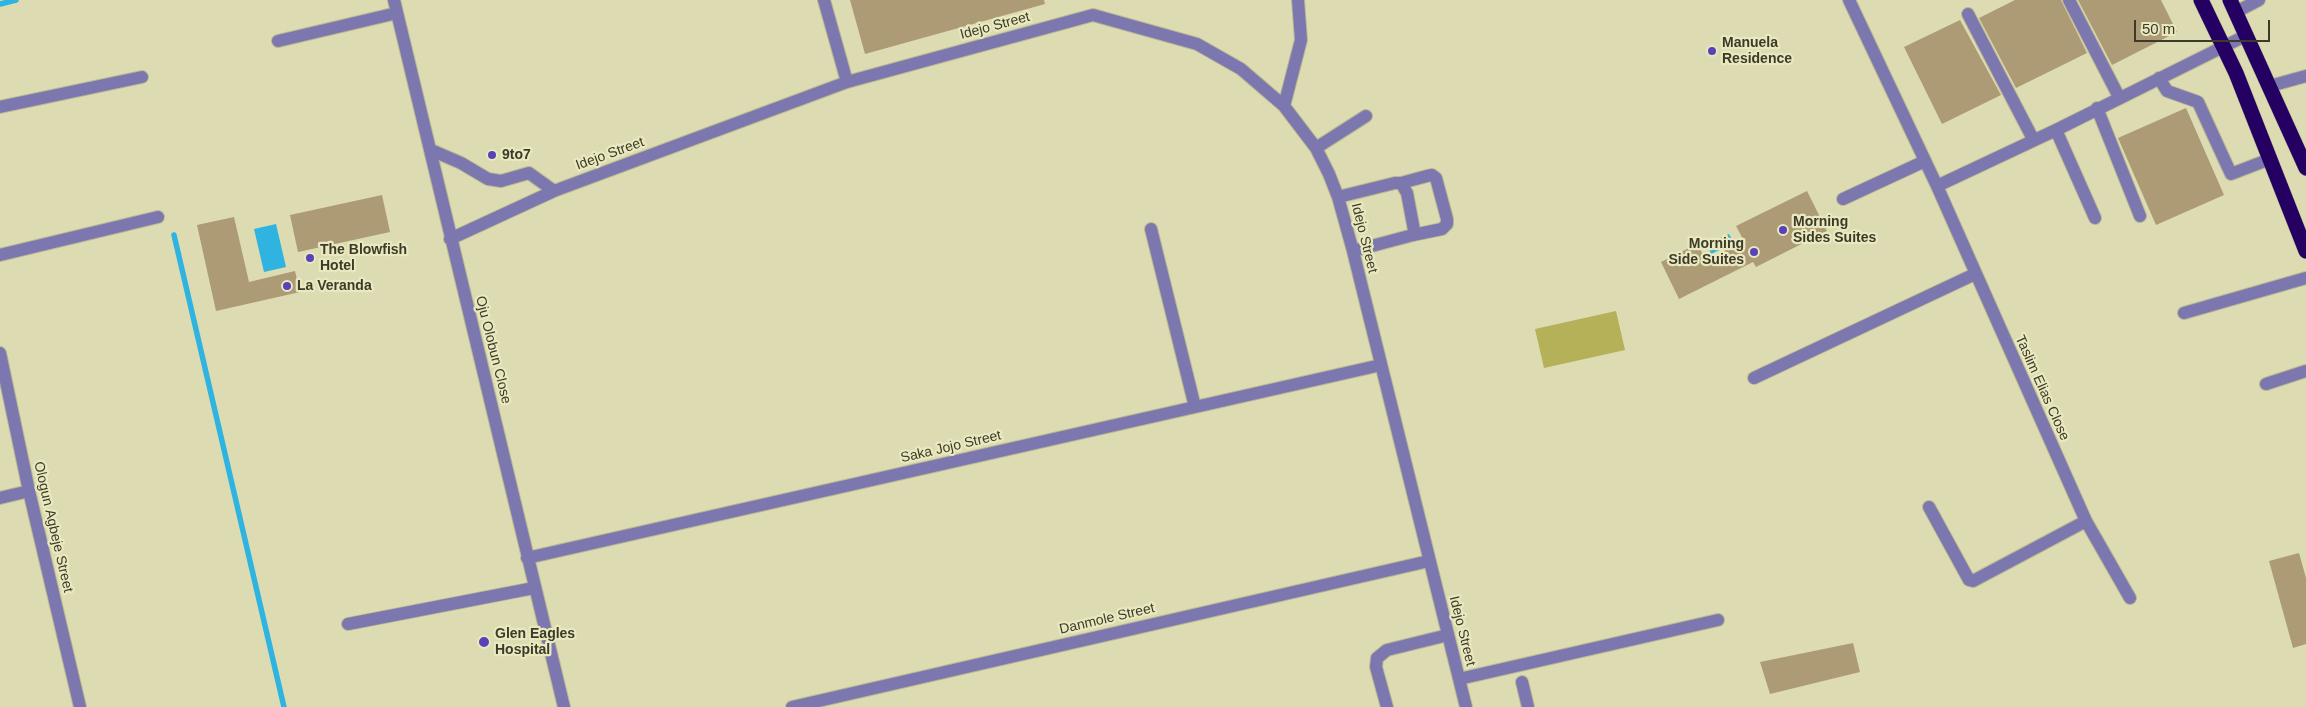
<!DOCTYPE html>
<style>
body{margin:0}
#map{position:relative;width:2306px;height:707px;overflow:hidden;background:#dcdbb1;font-family:Helvetica,sans-serif}
canvas{display:block}
.scale{position:absolute;left:2134px;top:20px;width:136px;height:22px;box-sizing:border-box;border:2px solid #3c3b2a;border-top:0;padding-left:6px;font-size:15px;line-height:18px;white-space:nowrap;color:#3c3b2a;-webkit-text-stroke:4px #e9e8be;paint-order:stroke}
</style>
<div id="map">
<canvas width="2306" height="707"></canvas>
<div class="scale">50 m</div>
</div>
<script>
const ctx = document.querySelector('canvas').getContext('2d');
ctx.lineJoin = 'round';
function paint(path, color) { ctx.fillStyle = color; ctx.fill(path, 'evenodd'); }
const poly = rows => new Path2D(rows.map(r => 'M' + r).join(''));
function trace(path, color, width, dash) { ctx.strokeStyle = color; ctx.lineWidth = width; ctx.lineCap = dash ? 'butt' : 'round'; ctx.setLineDash(dash || []); ctx.stroke(path); }
function label(font, color, halo, rows, align = 'center') {
  ctx.font = font + ' Helvetica,sans-serif'; ctx.lineWidth = 4.5; ctx.setLineDash([]); ctx.textBaseline = 'middle'; ctx.strokeStyle = halo; ctx.fillStyle = color; for (const [text, x, y, turn = 0] of rows) {
    ctx.save(); ctx.translate(x, y); ctx.rotate((+turn || 0) * Math.PI / 180); ctx.textAlign = isNaN(turn) ? turn : align; if (halo) ctx.strokeText(text, 0, 0); ctx.fillText(text, 0, 0); ctx.restore();
  }
}
paint(poly([
 [1616,311,1625,350,1544,368,1535,329]
]), '#b5b159');
paint(poly([
 [276,224,286,267,264,272,254,229],
 [1729,234,1734,243,1711,254,1707,244]
]), '#2fb3e1');
trace(poly([
 [0,4,16,0],
 [174,235,284,707]
]), '#2fb3e1', 5.5);
paint(poly([
 [850,0,1044,0,1045,4,865,54],
 [2015,0,2061,0,2087,53,2016,88,1979,18],
 [2078,0,2161,0,2177,32,2112,65],
 [1960,20,2001,95,1942,124,1904,47],
 [2186,108,2224,195,2156,225,2118,138],
 [1807,191,1827,231,1756,267,1753,262,1679,299,1661,262,1697,244,1706,260,1744,241,1736,226],
 [382,195,390,232,298,252,290,215],
 [234,217,249,282,295,271,300,292,216,311,197,225],
 [2299,553,2306,578,2306,644,2293,648,2269,561],
 [1853,643,1860,672,1770,694,1760,662]
]), '#ac9b75');
const minor = poly([
 [394,0,564,707],
 [824,0,847,82],
 [1849,0,1937,186,2086,521,2130,598],
 [2069,0,2119,97],
 [2236,12,2259,0],
 [1968,14,2033,139],
 [278,41,397,13],
 [2159,78,2167,91,2198,102,2231,174,2270,159],
 [2270,86,2306,76],
 [1284,106,1301,40,1298,0],
 [0,107,142,77],
 [2097,108,2140,216],
 [2056,130,2095,218],
 [1316,148,1366,116],
 [431,150,461,163,488,179,501,181,529,173,554,191],
 [1401,183,1427,176,1432,175,1436,178,1447,219,1447,224,1442,229,1413,235],
 [1937,186,2056,130,2247,35],
 [1338,197,1395,183,1401,183,1407,193,1414,230,1413,235,1353,251],
 [1843,199,1925,161],
 [1151,229,1195,407],
 [450,239,554,191,847,82,1093,15,1197,44,1241,69,1284,106,1316,148,1329,174,1338,197,1353,251,1466,707],
 [0,255,158,217],
 [2184,313,2306,278],
 [0,353,29,491,80,707],
 [1754,378,1975,274],
 [2266,384,2306,371],
 [0,498,29,491],
 [1929,507,1969,580,1973,581,2086,521],
 [527,558,1381,365],
 [348,624,534,588],
 [1459,679,1718,620],
 [1522,682,1528,707],
 [792,707,1429,561],
 [1387,707,1376,667,1377,658,1387,650,1448,635]
]);
const highway = poly([
 [2201,0,2236,73,2306,251],
 [2230,0,2306,168]
]);
trace(minor, '#b9b893', 14);
trace(highway, '#b9b893', 16);
trace(minor, '#7c78af', 12);
trace(highway, '#240063', 15);
for (const [x, y, r, color] of [
 [1712,51,5,"#5941b9"],
 [492,155,5,"#5941b9"],
 [1783,230,5,"#5941b9"],
 [1754,252,5,"#5941b9"],
 [310,258,5,"#5941b9"],
 [287,286,5,"#5941b9"],
 [484,642,6,"#5941b9"]
]) { const dot = new Path2D(); dot.arc(x, y, r, 0, 2 * Math.PI); ctx.fillStyle = color; ctx.fill(dot); trace(dot, '#e9e8be', 2); }
label('14px', '#3c3b2a', '#e9e8be', [
 ["Idejo Street",995,26,-15],
 ["Idejo Street",610,154,-20],
 ["Idejo Street",1364,238,76],
 ["Oju Olobun Close",493,350,76],
 ["Taslim Elias Close",2042,388,66],
 ["Saka Jojo Street",951,447,-13],
 ["Ologun Agbeje Street",53,527,77],
 ["Danmole Street",1107,619,-13],
 ["Idejo Street",1462,631,76]
]);
label('bold 14px', '#3c3b2a', '#e9e8be', [
 ["Manuela",1722,43],
 ["Residence",1722,59],
 ["9to7",502,155],
 ["Morning",1793,222],
 ["Sides Suites",1793,238],
 ["Morning",1744,244,"right"],
 ["Side Suites",1744,260,"right"],
 ["The Blowfish",320,250],
 ["Hotel",320,266],
 ["La Veranda",297,286],
 ["Glen Eagles",495,634],
 ["Hospital",495,650]
], 'left');
</script>
